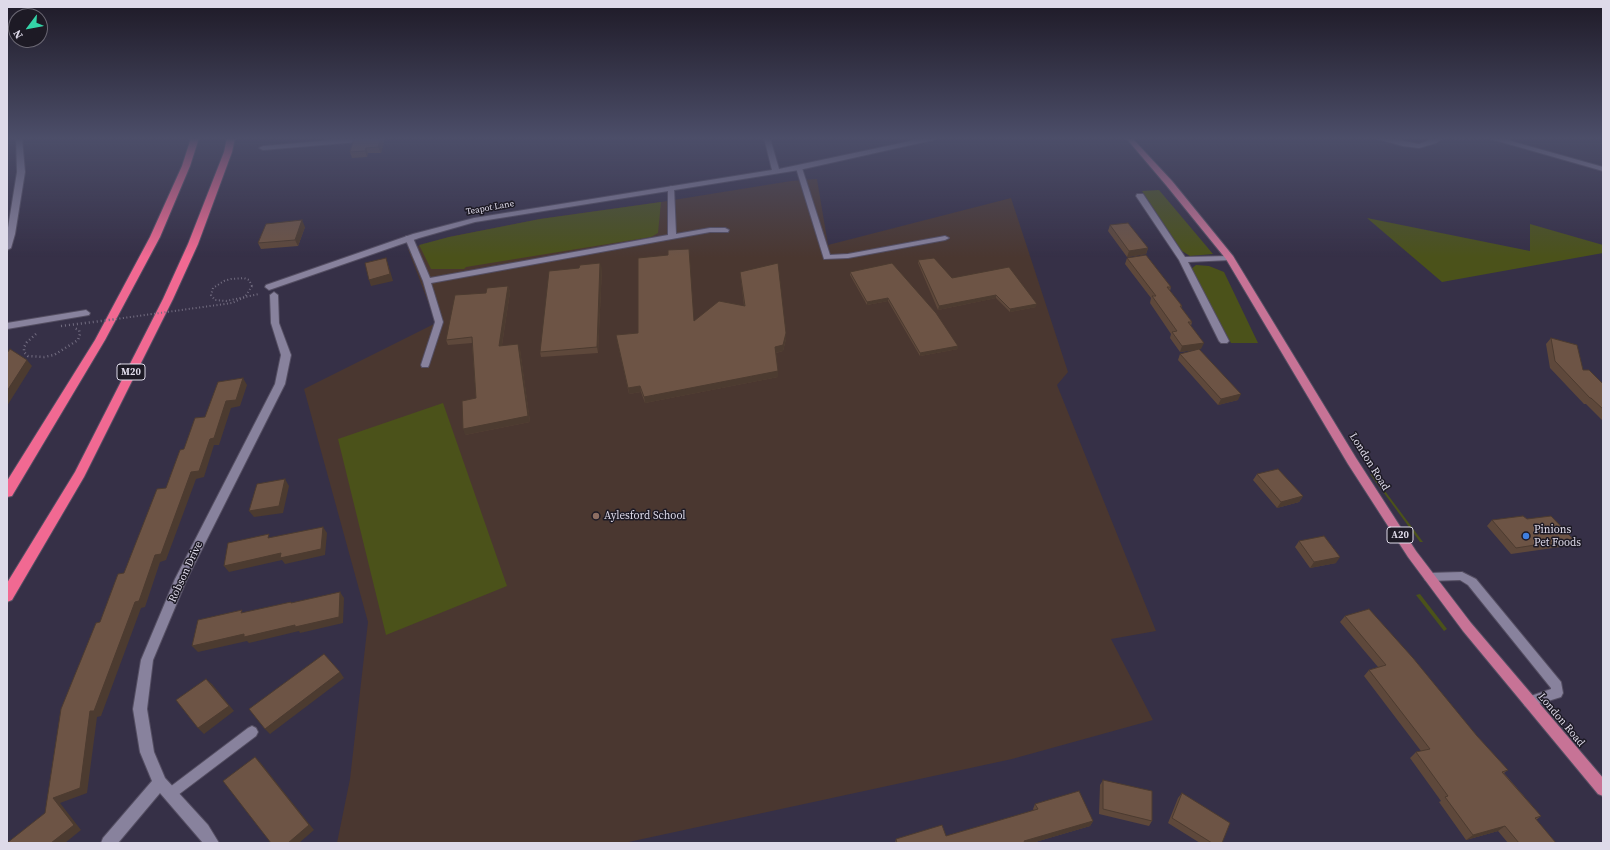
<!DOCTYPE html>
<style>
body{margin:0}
#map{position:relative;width:1610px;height:850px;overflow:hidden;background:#363047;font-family:"Source Serif 4",serif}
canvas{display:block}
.frame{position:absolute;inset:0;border:8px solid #dedae9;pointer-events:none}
.north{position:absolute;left:8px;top:8px;width:40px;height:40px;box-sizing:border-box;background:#1d1a25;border:1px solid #6a6773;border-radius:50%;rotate:238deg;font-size:11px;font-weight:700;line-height:16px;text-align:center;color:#dedae9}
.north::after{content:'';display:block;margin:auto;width:14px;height:18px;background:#34d4a8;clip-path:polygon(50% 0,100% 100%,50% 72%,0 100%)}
</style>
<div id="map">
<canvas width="1610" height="850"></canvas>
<div class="frame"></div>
<div class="north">N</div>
</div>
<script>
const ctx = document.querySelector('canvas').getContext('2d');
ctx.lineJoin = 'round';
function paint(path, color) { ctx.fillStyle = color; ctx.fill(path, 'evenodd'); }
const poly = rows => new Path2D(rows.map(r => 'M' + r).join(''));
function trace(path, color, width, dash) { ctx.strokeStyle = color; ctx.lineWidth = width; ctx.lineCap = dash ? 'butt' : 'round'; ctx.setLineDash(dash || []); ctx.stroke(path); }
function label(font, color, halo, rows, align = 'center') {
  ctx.font = font + ' "Source Serif 4",serif'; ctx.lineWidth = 3; ctx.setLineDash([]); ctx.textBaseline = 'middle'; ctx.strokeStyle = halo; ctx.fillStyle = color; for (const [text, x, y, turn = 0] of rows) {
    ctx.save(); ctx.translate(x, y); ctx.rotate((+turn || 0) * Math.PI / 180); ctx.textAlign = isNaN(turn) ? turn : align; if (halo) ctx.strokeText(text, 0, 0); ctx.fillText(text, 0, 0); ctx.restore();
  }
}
paint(poly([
 [817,179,828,245,1011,198,1068,372,1057,385,1156,631,1111,639,1153,720,1012,759,624,843,337,843,350,779,368,622,304,389,436,323,408,249,449,237,540,219,661,202,791,181]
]), '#4a3730');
paint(poly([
 [1159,190,1213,254,1190,256,1182,251,1142,191],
 [661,202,658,233,651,237,466,267,464,269,431,269,419,245,449,237,540,219],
 [1367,218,1530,251,1530,224,1603,245,1603,253,1442,282],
 [1196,265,1209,266,1224,272,1258,343,1231,343,1191,269],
 [443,403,507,586,386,635,338,439],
 [1370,474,1373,475,1423,542,1420,542],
 [1420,594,1447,629,1444,631,1416,595]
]), '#4b521a');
const service = poly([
 [799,166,802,168,830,255,848,254,945,236,949,238,945,240,848,258,824,259,796,168,799,166],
 [671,186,674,188,676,234,710,228,725,228,729,230,728,232,710,232,431,283,443,322,429,365,428,367,422,367,421,365,435,322,423,281,405,238,406,236,409,236,413,238,430,278,668,235,668,188,671,186],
 [1462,572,1476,579,1561,682,1563,693,1561,697,1529,707,1525,706,1523,702,1525,698,1551,689,1551,688,1468,585,1460,580,1429,581,1425,580,1424,577,1425,574,1429,573,1462,572],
 [252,726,256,728,258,732,256,736,174,798,170,800,166,798,164,794,166,790,248,728,252,726]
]);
const minor = poly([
 [359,138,383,138,380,140,263,150,259,148,263,146,359,138],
 [764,138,770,138,779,169,925,138,936,138,933,140,799,170,475,222,419,238,272,289,269,290,265,287,266,285,413,234,474,218,772,170,764,138],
 [1377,138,1387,138,1419,144,1436,138,1443,138,1436,143,1419,148,1403,146,1378,139,1377,138],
 [1490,138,1500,138,1603,167,1603,171,1491,139,1490,138],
 [1137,194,1143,194,1185,257,1230,256,1234,258,1230,260,1188,262,1229,341,1227,343,1221,343,1219,341,1179,260,1136,196,1137,194],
 [274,292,278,295,279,323,291,355,285,384,187,579,153,660,147,709,154,752,165,778,208,825,219,843,203,843,160,793,118,843,101,843,103,838,152,781,140,752,133,709,141,660,175,579,275,384,281,355,271,323,270,295,274,292],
 [86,310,90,313,89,315,7,329,7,323,86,310]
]);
const tertiary = poly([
 [16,138,22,138,25,172,15,234,11,248,7,250,7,234,17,172,16,138]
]);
const primary = poly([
 [1126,138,1132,138,1172,181,1233,256,1356,458,1416,551,1471,623,1603,778,1603,796,1598,794,1463,631,1408,557,1348,464,1226,259,1166,185,1126,138]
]);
const motorway = poly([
 [191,138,199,138,190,166,160,237,105,340,12,496,7,497,7,481,95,340,150,237,182,166,191,138],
 [227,138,235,138,232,152,198,244,173,299,84,477,12,600,7,602,7,583,75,472,163,299,188,244,224,152,227,138]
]);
trace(service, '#544e62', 2);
trace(minor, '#544e62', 2);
trace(tertiary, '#544e62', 2);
trace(primary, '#544e62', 2);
trace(motorway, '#544e62', 2);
trace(poly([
 [1452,139,1483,139],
 [252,286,249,280,244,278,231,279,224,281,213,288,211,295,215,300,226,301,259,294]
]), '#736d81', 2, [1, 2.5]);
trace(poly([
 [36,334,27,342,24,347,24,352,28,356,44,357,54,355,78,340,80,334,79,330,74,328]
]), '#736d81', 2.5, [1, 3]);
paint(service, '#88829d');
paint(minor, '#88829d');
paint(tertiary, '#88829d');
paint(primary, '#c77396');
paint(motorway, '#f16992');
trace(poly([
 [109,320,232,303,245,297,252,286]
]), '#736d81', 2, [1, 2.5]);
trace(poly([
 [61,326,117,319]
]), '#736d81', 2.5, [1, 3]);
paint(poly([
 [354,138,385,138,381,153,368,153,367,157,352,158,350,152],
 [1110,225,1148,248,1146,254,1127,257,1108,231],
 [305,227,298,246,261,249,258,243],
 [1127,258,1171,287,1170,291,1182,306,1181,308,1192,322,1191,326,1201,349,1180,352,1170,338,1171,334,1150,303,1151,298,1125,264],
 [918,260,952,278,1036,307,1010,312,996,298,938,310,918,263],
 [602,268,598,353,541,357,540,352],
 [740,272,786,339,783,351,776,353,778,377,645,403,641,392,629,394,616,335,638,333,694,321,744,306],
 [850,272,958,346,958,349,920,356,888,301,867,305,850,275],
 [508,286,510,292,502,345,520,350,530,422,465,435,476,398,472,343,448,345,446,340,486,293],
 [1551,338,1583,370,1603,384,1603,421,1586,404,1584,404,1550,368,1546,344],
 [1180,354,1238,400,1218,405,1178,360],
 [1257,474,1303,496,1299,502,1277,508,1253,480],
 [1527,519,1573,539,1567,546,1511,554,1487,526,1492,520],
 [1299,541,1336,563,1310,568,1295,547],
 [1345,616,1477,736,1508,770,1504,773,1541,816,1536,820,1556,843,1508,843,1498,831,1466,840,1439,802,1441,801,1410,758,1416,752,1421,751,1364,676,1369,670,1378,667,1340,622],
 [1103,780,1152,821,1149,826,1099,814,1100,785],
 [1182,793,1222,843,1200,843,1168,823,1178,798],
 [1035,804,1093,821,1090,826,1032,843,895,843,896,839,946,836,1034,811,1033,809]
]), '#5e483b');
paint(poly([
 [381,138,385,138,381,153,378,147],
 [366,148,368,153,367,157,365,151],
 [302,220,305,227,298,246,295,240],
 [1148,248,1146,254,1127,257,1129,251],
 [386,258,388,264,393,281,371,286,369,280],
 [600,263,602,268,598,353,597,347],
 [508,286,510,292,501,351,499,346],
 [996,295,996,298,938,310,939,306],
 [888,298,888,301,867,305,867,302],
 [1037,304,1036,307,1010,312,1010,309],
 [786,333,786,339,783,351,775,353,775,347],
 [1204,343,1201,349,1180,352,1182,346],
 [518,344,520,350,530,422,465,435,463,429],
 [958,346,958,349,920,356,920,353],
 [27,360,32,366,7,406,7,391],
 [778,371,778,377,645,403,644,397],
 [243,378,247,385,240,406,231,408,219,445,214,445,204,477,196,479,166,560,160,562,145,607,141,608,101,716,97,717,87,793,60,803,81,830,65,843,51,843,53,798,90,711,135,602,191,472,210,439,226,401],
 [640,386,641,392,629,394,628,388],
 [1241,394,1238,400,1218,405,1221,399],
 [285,479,289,486,283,513,254,517,249,511],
 [1303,496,1299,502,1277,508,1281,502],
 [323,527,327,533,325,555,285,564,282,560,229,572,224,566],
 [1340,557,1336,563,1310,568,1314,562],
 [340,592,344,598,343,623,300,633,299,631,249,643,247,641,198,652,192,646],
 [340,672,344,678,270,734,265,729],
 [206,679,212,684,234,711,204,734,198,728],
 [255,757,260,762,314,830,299,843,288,843],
 [1093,821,1090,826,1032,843,1024,843,1024,841],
 [1505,826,1498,831,1466,840,1473,835]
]), '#4c3b30');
const building = poly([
 [354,138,381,138,378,147,366,148,365,151,350,152,354,138],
 [302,220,295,240,258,243,266,224,302,220],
 [1128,223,1148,248,1129,251,1110,225,1128,223],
 [689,249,694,321,719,301,745,306,740,272,778,263,786,333,783,345,775,347,778,371,644,397,640,386,628,388,616,335,638,333,638,258,668,255,668,250,689,249],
 [1146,255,1171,287,1167,287,1182,306,1180,306,1192,322,1188,322,1204,343,1182,346,1172,332,1177,331,1152,296,1156,296,1127,258,1146,255],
 [386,258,390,274,369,280,365,263,386,258],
 [934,258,952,278,1009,267,1037,304,1010,309,996,295,939,306,918,260,934,258],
 [600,263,597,347,540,352,549,271,579,268,580,265,600,263],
 [892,263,936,313,958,346,920,353,888,298,867,302,850,272,892,263],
 [508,286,499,346,518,344,528,416,463,429,462,401,476,398,472,337,446,340,455,295,486,293,487,288,508,286],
 [1551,338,1577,345,1583,370,1589,370,1603,384,1603,409,1591,398,1590,398,1555,361,1551,338],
 [10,349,27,360,7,391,7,353,10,349],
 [1199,349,1241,394,1221,399,1180,354,1199,349],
 [243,378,236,400,226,401,214,438,210,439,199,471,191,472,161,554,155,555,139,601,135,602,94,711,90,711,80,788,53,798,74,825,51,843,7,843,45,813,61,709,96,623,100,622,118,574,124,573,157,489,166,488,180,450,184,449,195,418,205,417,218,382,243,378],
 [1278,469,1303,496,1281,502,1257,474,1278,469],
 [285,479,279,506,249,511,257,484,285,479],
 [1523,516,1527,519,1551,516,1573,539,1516,548,1492,520,1523,516],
 [323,527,321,549,280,558,281,553,224,566,228,543,269,534,268,538,323,527],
 [1324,536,1340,557,1314,562,1299,541,1324,536],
 [340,592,339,617,295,627,295,625,244,637,244,634,192,646,198,620,242,610,241,613,291,602,291,603,340,592],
 [1369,609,1413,658,1477,736,1508,770,1502,772,1541,816,1535,818,1556,843,1519,843,1505,826,1473,835,1445,797,1448,796,1416,752,1430,749,1369,670,1386,665,1345,616,1369,609],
 [324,654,340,672,265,729,249,709,324,654],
 [206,679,229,706,198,728,176,700,206,679],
 [255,757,309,825,288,843,271,843,223,781,255,757],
 [1103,780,1152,791,1152,821,1103,809,1103,780],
 [1079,791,1093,821,1024,841,1025,843,897,843,896,839,942,825,946,836,1038,809,1035,804,1079,791],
 [1182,793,1230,823,1222,843,1212,843,1172,818,1182,793]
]);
paint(building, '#6d5445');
trace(building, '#4c3b30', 1);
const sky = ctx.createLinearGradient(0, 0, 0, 257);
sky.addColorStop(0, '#1e1a27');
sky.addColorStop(0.54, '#4c4e69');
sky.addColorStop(1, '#4c4e6900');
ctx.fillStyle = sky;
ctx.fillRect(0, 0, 1610, 257);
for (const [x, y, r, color] of [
 [596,516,4,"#8d6e63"],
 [1526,536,4,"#3f7fe0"]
]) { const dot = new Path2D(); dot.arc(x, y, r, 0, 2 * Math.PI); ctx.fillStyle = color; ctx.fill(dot); trace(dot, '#1d1a25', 1.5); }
label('9px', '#dedae9', '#1d1a25', [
 ["Teapot Lane",490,208,-10]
]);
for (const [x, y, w] of [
 [131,372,28],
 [1400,535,26]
]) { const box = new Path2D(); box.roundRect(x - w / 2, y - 8, w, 16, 3); ctx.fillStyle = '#1d1a25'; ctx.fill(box); trace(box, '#dedae9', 1); }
label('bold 10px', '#dedae9', null, [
 ["M20",131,372],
 ["A20",1400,535]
]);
label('11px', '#dedae9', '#1d1a25', [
 ["London Road",1369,462,58],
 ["Robson Drive",186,572,-65],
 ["London Road",1561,720,50]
]);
label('11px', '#dedae9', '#1d1a25', [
 ["Aylesford School",604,516],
 ["Pinions",1534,530],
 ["Pet Foods",1534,543]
], 'left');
</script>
